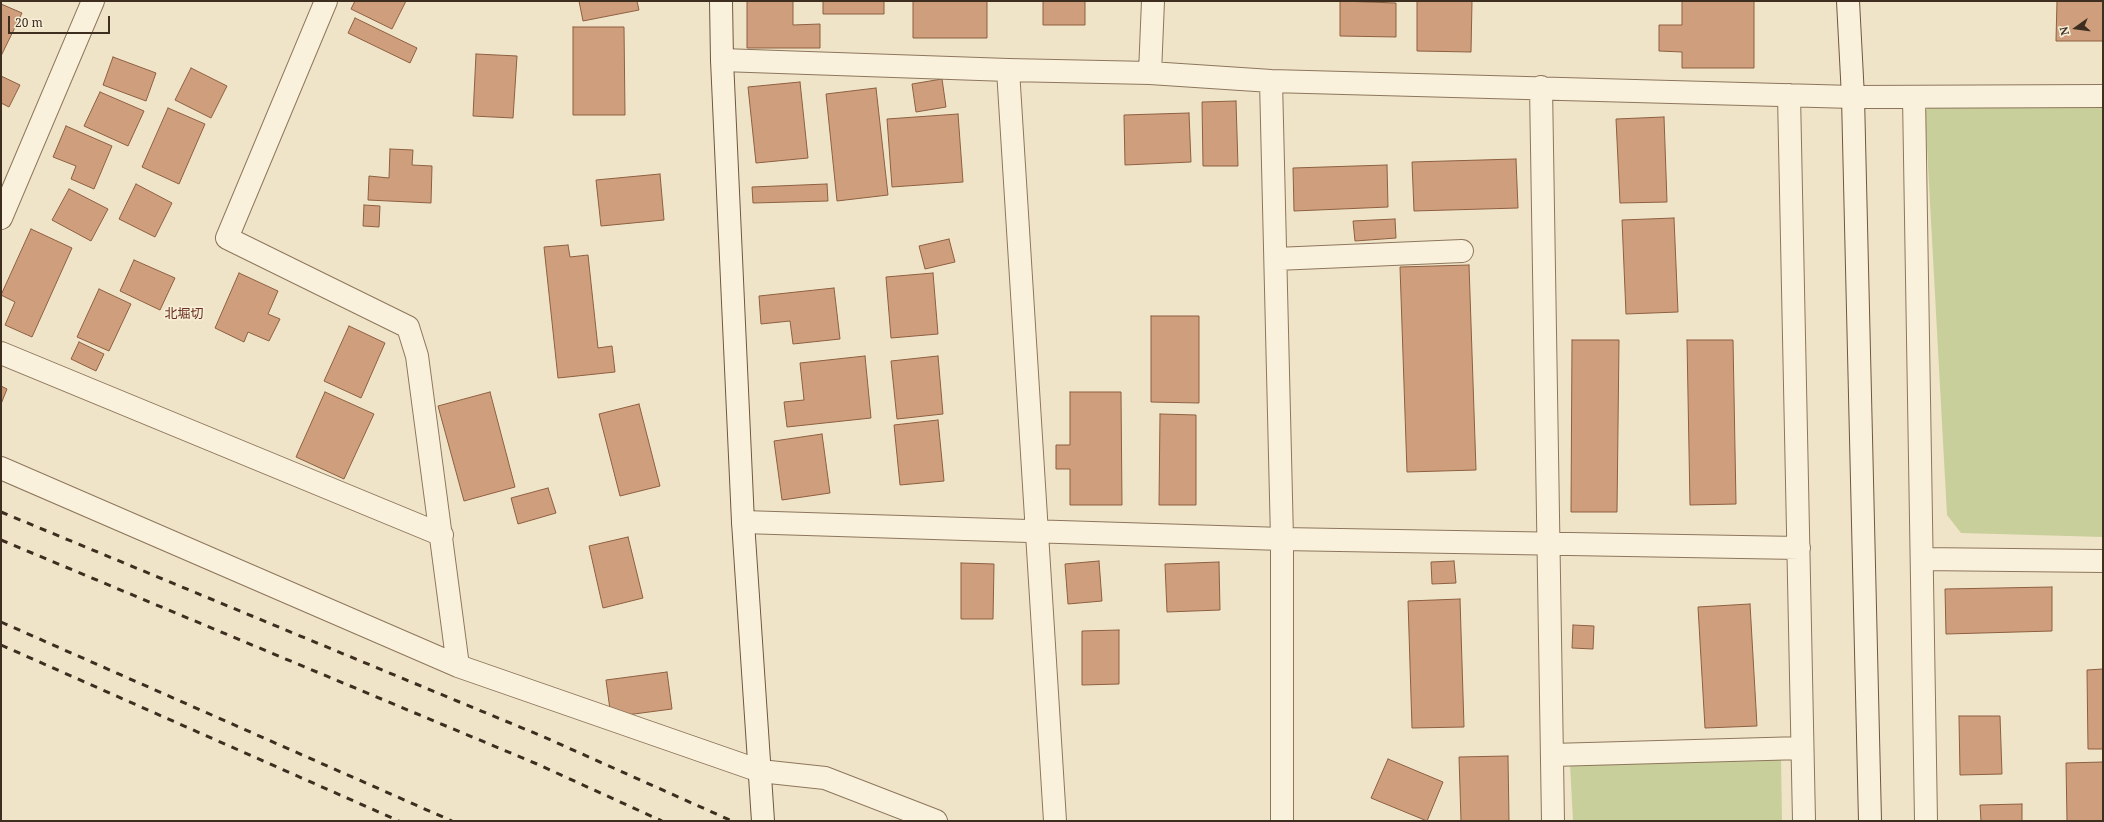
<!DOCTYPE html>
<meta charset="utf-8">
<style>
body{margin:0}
#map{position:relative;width:2104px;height:822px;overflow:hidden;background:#f0e4c8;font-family:"Noto Serif",serif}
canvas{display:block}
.frame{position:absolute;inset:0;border:2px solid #3d2e20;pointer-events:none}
.north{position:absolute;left:2056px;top:8px;width:40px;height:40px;-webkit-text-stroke:3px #f7eed8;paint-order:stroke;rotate:256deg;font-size:11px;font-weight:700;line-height:16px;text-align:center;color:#3d2e20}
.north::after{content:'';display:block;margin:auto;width:14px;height:18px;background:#3d2e20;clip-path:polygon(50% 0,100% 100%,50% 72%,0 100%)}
.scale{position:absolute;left:8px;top:16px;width:102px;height:18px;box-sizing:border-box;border:2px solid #3d2e20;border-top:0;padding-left:5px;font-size:12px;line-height:14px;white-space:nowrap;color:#3d2e20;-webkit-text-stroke:3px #f7eed8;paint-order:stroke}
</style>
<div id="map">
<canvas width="2104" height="822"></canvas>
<div class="frame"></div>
<div class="north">N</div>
<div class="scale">20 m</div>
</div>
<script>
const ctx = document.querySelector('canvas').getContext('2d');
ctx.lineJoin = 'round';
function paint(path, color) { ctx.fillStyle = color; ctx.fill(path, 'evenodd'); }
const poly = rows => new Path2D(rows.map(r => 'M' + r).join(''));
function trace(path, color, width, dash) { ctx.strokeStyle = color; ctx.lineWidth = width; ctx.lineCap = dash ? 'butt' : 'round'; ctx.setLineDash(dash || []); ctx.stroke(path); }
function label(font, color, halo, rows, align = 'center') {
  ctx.font = font + ' "Noto Serif","Noto Sans JP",serif'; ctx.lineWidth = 3.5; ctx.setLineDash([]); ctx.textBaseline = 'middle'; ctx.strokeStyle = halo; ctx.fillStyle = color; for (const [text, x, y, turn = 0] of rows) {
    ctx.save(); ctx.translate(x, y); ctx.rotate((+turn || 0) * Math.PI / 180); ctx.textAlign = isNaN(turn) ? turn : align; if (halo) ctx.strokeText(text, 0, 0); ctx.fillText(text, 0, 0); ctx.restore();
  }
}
paint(poly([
 [2103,101,2103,537,1961,533,1947,515,1925,111,1934,102],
 [1781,757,1782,821,1573,821,1570,764]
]), '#c9cf9b');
const building = poly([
 [355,1,406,1,392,29,351,9,355,1],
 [579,1,637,1,639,10,583,21,579,1],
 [747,1,793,1,793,25,820,24,820,48,747,48,747,1],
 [823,1,884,1,884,14,823,14,823,1],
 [913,1,987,1,987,38,913,38,913,1],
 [1043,1,1085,1,1085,25,1043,25,1043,1],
 [1340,1,1396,3,1396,37,1340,36,1340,1],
 [1417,1,1472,1,1471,52,1417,51,1417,1],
 [1682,1,1754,1,1754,68,1682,68,1682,52,1659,51,1659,25,1682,25,1682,1],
 [2057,1,2103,1,2103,41,2056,41,2057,1],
 [1,4,22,13,1,56,1,4],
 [355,18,417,48,410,63,348,33,355,18],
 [573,27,624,27,625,115,573,115,573,27],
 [476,54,517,56,513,118,473,116,476,54],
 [113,57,156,73,146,101,103,85,113,57],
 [191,68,227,86,211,118,175,100,191,68],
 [1,76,20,85,9,107,1,103,1,76],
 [942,79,946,107,916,112,912,84,942,79],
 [800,82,808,158,756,163,748,87,800,82],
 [876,88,888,195,837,201,826,94,876,88],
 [100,92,144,111,128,146,84,126,100,92],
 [1236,101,1238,166,1203,166,1202,102,1236,101],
 [168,108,205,124,179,184,142,167,168,108],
 [1189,113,1191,162,1125,165,1124,115,1189,113],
 [958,114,963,182,892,187,887,119,958,114],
 [1664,117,1667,202,1620,203,1616,119,1664,117],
 [66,126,112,146,94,189,71,179,76,166,53,157,66,126],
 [390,149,413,150,412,165,432,166,431,203,368,200,369,176,389,178,390,149],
 [1516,159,1518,208,1414,211,1412,162,1516,159],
 [1387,165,1388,207,1294,211,1293,168,1387,165],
 [660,174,664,220,601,226,596,180,660,174],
 [136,184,172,203,155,237,119,219,136,184],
 [827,184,828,201,753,203,752,187,827,184],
 [69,189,108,209,91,241,52,220,69,189],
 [364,205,380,206,379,227,363,226,364,205],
 [1674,218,1678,312,1626,314,1622,220,1674,218],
 [1395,219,1396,238,1355,241,1353,221,1395,219],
 [31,229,72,248,32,337,5,325,15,302,1,295,31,229],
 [949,239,955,262,925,269,919,246,949,239],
 [568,245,570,257,588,255,598,348,612,346,615,372,558,378,544,247,568,245],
 [134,260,175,278,160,310,120,291,134,260],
 [1469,265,1476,470,1407,472,1400,267,1469,265],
 [239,273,278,291,268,314,280,319,269,341,248,332,244,342,215,328,239,273],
 [933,273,938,334,891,338,886,277,933,273],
 [834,288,840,339,793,344,790,321,761,324,759,296,834,288],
 [99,289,131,304,109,351,77,337,99,289],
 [1151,316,1199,316,1199,403,1151,402,1151,316],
 [349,326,385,343,361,398,324,381,349,326],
 [1572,340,1619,340,1617,512,1571,512,1572,340],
 [1687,340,1733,340,1736,504,1690,505,1687,340],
 [79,342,104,354,96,371,71,359,79,342],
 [865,356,871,418,787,427,784,402,804,400,800,363,865,356],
 [938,356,943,414,897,419,891,361,938,356],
 [1,386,7,389,1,404,1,386],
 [325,392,374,414,344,479,296,457,325,392],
 [490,392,515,487,464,501,438,406,490,392],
 [1070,392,1121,392,1122,505,1070,505,1070,469,1056,469,1056,445,1070,445,1070,392],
 [639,404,660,486,620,496,599,414,639,404],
 [1160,414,1196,415,1196,505,1159,505,1160,414],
 [938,420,944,481,900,485,894,425,938,420],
 [822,434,830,493,782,500,774,441,822,434],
 [548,488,556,513,518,524,511,498,548,488],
 [628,537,643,598,603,608,589,546,628,537],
 [1099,561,1102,601,1068,604,1065,564,1099,561],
 [1454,561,1456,583,1432,584,1431,562,1454,561],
 [1219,562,1220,610,1167,612,1165,564,1219,562],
 [961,563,994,564,993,619,961,619,961,563],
 [2052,587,2052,631,1946,634,1945,589,2052,587],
 [1460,599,1464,727,1412,728,1408,601,1460,599],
 [1750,604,1757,726,1705,728,1698,607,1750,604],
 [1573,625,1594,626,1593,649,1572,648,1573,625],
 [1119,630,1119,684,1082,685,1082,631,1119,630],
 [2103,669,2103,749,2088,749,2087,670,2103,669],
 [667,672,672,709,611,717,606,680,667,672],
 [1959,716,2000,716,2002,774,1960,775,1959,716],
 [1508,756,1509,821,1461,821,1459,757,1508,756],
 [1388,759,1443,782,1427,821,1371,798,1388,759],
 [2103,762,2103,821,2067,821,2066,763,2103,762],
 [2022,804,2022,821,1981,821,1980,805,2022,804]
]);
paint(building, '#cf9f7d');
trace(building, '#8d5f41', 1);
const street = poly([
 [326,1,227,238,408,327,417,356,458,666],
 [722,60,1008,70,1150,73,1271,81,1853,97,2103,96],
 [1008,70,1055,821],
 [1150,73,1153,1],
 [1271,81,1282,539,1282,821],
 [1541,87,1553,821],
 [1789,95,1804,821],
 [1914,97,1926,821],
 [1,218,93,1],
 [1276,259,1462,251],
 [1,353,442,535],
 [1,468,458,666,760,771,825,778,936,821],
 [743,522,1282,539,1799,548],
 [1922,559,2103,561],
 [1552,755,1802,748]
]);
const secondary = poly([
 [721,1,722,60,743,522,763,821],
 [1848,1,1853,97,1870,821]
]);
trace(street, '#8d765c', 24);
trace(secondary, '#6f573f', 24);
trace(street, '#faf1dc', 22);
trace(secondary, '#faf1dc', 22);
trace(poly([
 [1,512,544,737,732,821],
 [1,540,537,764,662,821],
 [1,622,452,821],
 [1,645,399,821]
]), '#3d2e20', 3, [7, 7]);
label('13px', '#6b2e1e', '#f7eed8', [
 ["北堀切",184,314]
]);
</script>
